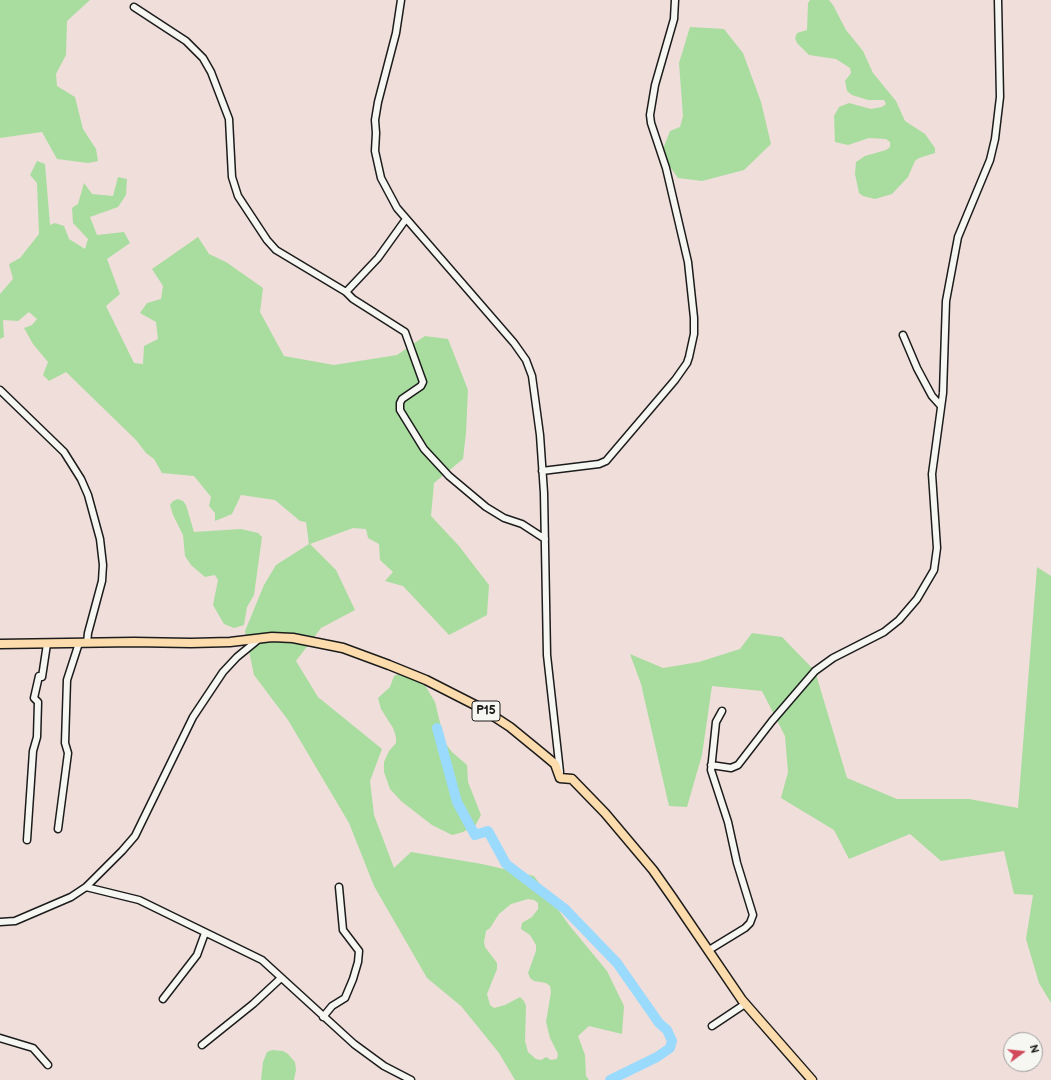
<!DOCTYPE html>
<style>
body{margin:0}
#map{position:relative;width:1051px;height:1080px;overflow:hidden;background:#f0deda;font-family:"Balsamiq Sans",sans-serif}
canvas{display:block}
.north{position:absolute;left:1003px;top:1032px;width:40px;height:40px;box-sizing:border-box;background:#f6f6f2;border:1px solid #9f9f9c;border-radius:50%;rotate:75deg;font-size:11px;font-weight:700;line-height:16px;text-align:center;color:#1c1c1c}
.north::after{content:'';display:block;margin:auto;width:14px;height:18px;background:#d1495b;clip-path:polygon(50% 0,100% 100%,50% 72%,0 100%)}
</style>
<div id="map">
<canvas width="1051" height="1080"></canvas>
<div class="north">N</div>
</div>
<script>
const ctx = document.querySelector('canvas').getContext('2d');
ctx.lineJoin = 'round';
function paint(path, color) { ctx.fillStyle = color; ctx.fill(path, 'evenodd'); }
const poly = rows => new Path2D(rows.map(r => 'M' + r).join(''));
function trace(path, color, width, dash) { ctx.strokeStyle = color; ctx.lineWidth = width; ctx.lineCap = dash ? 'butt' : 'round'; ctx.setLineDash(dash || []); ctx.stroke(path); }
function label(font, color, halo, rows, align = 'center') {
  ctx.font = font + ' "Balsamiq Sans",sans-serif'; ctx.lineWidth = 4; ctx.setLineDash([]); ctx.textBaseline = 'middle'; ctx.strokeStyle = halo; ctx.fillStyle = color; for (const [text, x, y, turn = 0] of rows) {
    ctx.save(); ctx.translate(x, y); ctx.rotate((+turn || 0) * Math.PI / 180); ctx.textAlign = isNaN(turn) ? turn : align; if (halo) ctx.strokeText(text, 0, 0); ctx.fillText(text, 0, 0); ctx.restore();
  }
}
paint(poly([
 [0,0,90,0,67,21,66,55,56,74,57,86,75,97,83,129,96,149,98,161,88,163,57,159,42,132,0,138],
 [810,0,829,0,833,5,846,30,863,51,873,73,896,101,905,121,925,134,935,148,935,153,919,158,915,161,908,177,892,194,875,199,863,196,859,193,855,174,856,162,865,156,886,150,890,147,890,142,886,139,869,138,848,145,835,142,834,116,839,107,849,103,871,109,882,107,886,104,884,100,868,100,852,95,847,91,845,81,851,73,850,68,836,59,809,55,797,43,795,38,797,33,807,30,808,3],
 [690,27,724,29,743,53,761,102,771,144,744,170,702,181,678,178,661,154,670,131,680,127,683,116,679,63],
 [37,161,45,164,50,225,55,223,64,226,69,239,85,249,88,239,73,223,72,208,78,204,84,183,92,194,113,196,118,177,127,179,126,195,118,207,90,217,97,235,124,232,130,243,107,259,120,294,106,306,134,363,143,364,144,346,158,339,156,322,140,313,147,303,161,299,163,286,152,269,198,237,209,254,226,262,263,288,260,312,284,356,334,365,397,355,425,336,448,339,468,390,466,433,463,459,434,483,431,516,459,546,489,585,487,615,449,635,403,586,385,581,393,572,380,560,379,544,368,538,366,529,353,528,310,544,336,570,355,610,321,628,296,661,318,697,382,749,370,781,374,815,394,868,411,852,482,864,534,876,569,925,607,971,624,1006,622,1034,589,1026,578,1036,585,1055,586,1076,589,1080,515,1080,499,1053,461,1006,427,978,374,886,349,823,288,720,254,675,245,631,264,585,276,565,309,544,306,522,300,521,275,500,241,495,232,514,215,521,215,513,209,506,211,497,194,476,162,473,154,459,146,453,136,440,66,372,49,381,43,375,48,362,33,344,24,328,32,325,37,319,29,312,18,321,3,320,4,337,0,339,0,294,13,279,9,264,20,258,39,234,37,183,30,175],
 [528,899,534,900,538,903,538,909,532,917,522,923,521,929,530,935,536,945,536,951,528,973,530,978,534,981,546,983,550,986,551,992,546,1022,550,1038,558,1054,557,1059,551,1060,546,1057,541,1060,536,1059,528,1052,525,1041,526,1006,524,1001,520,997,505,1005,494,1008,490,1005,487,994,497,969,497,963,485,947,484,942,486,931,490,928,499,914,511,904],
 [178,499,183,501,186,505,194,532,241,529,258,533,262,537,254,595,247,607,244,625,234,628,224,624,213,605,218,580,215,575,205,577,191,565,185,556,183,535,173,515,170,505,173,501],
 [1037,567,1051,576,1051,1003,1039,983,1026,939,1033,895,1014,894,1004,851,941,861,910,834,849,859,834,830,781,798,788,772,785,736,762,691,712,686,702,755,687,807,669,806,641,684,630,654,663,668,699,662,740,649,752,633,782,637,815,671,847,778,897,799,969,799,1018,808],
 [401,673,417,679,426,687,435,702,445,743,452,752,467,765,468,782,481,815,475,826,463,832,452,835,432,825,401,801,390,789,384,772,384,762,389,751,396,743,396,737,393,728,381,709,378,698,390,687,394,676],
 [272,1050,283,1051,288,1054,295,1062,296,1070,294,1080,261,1080,263,1062,267,1052]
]), '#a8dd9f');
trace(poly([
 [437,728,457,802,475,835,488,831,506,864,565,909,617,963,659,1023,667,1030,672,1041,670,1048,657,1057,610,1080]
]), '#9adafc', 10);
const minor = poly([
 [401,0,396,33,378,102,375,120,376,133,375,151,381,178,397,208,514,343,526,360,532,376,540,435,544,493,547,655,560,772],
 [134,7,186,41,203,58,211,72,229,119,232,177,238,196,267,240,276,250,346,292,353,299,405,332,423,382,421,386,402,399,400,403,400,410,424,449,449,476,486,507,504,518,522,524,545,539],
 [346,292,378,258,406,219],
 [903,335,917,368,932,396,941,406],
 [0,390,64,452,81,479,88,495,100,539,103,565,102,581,88,633,87,643],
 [542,471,599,464,606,461,675,380,687,363,689,357,694,334,694,318,688,262,666,168,651,123,650,115,655,85,674,19,675,0],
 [711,765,731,768,738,765,772,721,815,671,833,658,884,632,899,620,917,599,934,570,937,548,932,474,943,393,946,301,958,237,990,160,995,139,1000,97,998,0],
 [58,829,68,753,65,743,67,680,79,643],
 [27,840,33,751,37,737,38,702,34,698,39,676,42,677,47,644],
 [86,887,139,900,262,960,354,1044,384,1066,411,1080],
 [0,922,15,921,71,897,86,887,122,851,135,836,193,717,223,672,237,657,259,639],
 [709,950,745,928,750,923,753,915,737,863,728,822,711,770,716,722,722,711],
 [163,999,197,955,205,933],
 [323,1017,332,1006,345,998,353,979,358,962,359,951,343,930,339,887],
 [712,1026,745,1004],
 [0,1038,33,1048,48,1065],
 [202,1045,253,1004,281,978]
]);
const major = poly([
 [0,644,134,642,191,643,230,642,272,637,293,638,343,648,389,665,426,680,481,708,510,727,543,754,555,764,560,778,572,779,605,813,653,870,672,897,742,1000,812,1080]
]);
trace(minor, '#1c1c1c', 9);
trace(major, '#1c1c1c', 11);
trace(minor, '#f6f6f2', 6);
trace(major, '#fcdcac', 8);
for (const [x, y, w] of [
 [486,711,28]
]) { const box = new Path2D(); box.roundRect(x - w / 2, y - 10, w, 20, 3); ctx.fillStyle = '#f6f6f2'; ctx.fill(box); trace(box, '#1c1c1c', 1); }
label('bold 12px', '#1c1c1c', null, [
 ["P15",486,711]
]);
</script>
